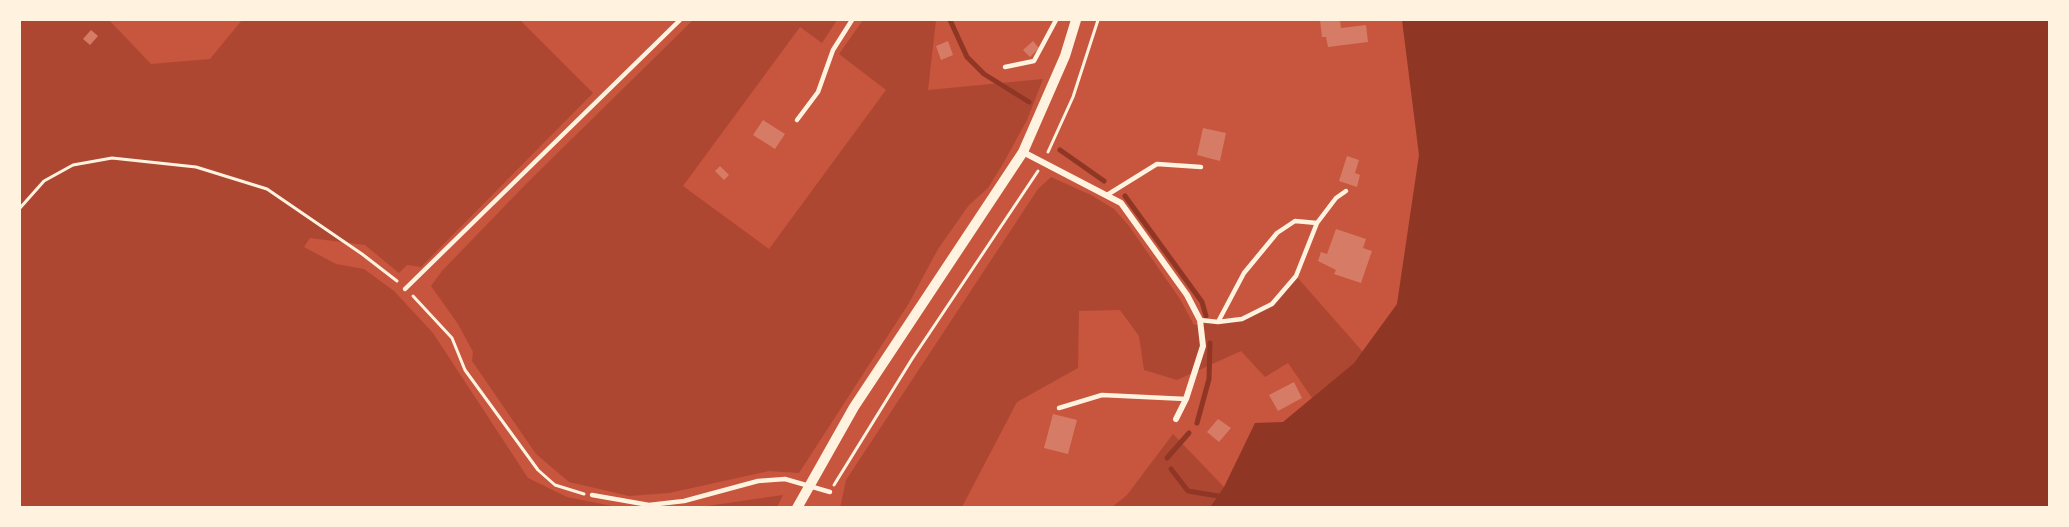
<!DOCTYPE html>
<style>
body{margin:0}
#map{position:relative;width:2069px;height:527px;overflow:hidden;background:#c8553d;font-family:"DejaVu Sans",sans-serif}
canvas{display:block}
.frame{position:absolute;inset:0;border:21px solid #fff3e0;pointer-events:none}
</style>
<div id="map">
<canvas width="2069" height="527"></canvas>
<div class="frame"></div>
</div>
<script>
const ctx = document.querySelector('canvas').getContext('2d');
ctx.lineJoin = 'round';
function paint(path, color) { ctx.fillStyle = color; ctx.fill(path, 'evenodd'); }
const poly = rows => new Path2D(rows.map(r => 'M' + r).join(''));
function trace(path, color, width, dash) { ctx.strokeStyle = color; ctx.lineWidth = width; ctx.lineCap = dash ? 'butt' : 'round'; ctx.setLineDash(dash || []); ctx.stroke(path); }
paint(poly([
 [20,20,109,20,151,64,210,59,242,20,520,20,593,93,421,267,407,265,399,273,365,245,310,238,304,247,336,264,364,269,394,291,433,333,528,478,567,497,617,507,20,507],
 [693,20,837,20,822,43,800,27,683,186,769,249,886,90,839,54,863,20,936,20,928,90,1043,79,1027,120,1004,162,988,188,969,205,938,249,909,303,799,473,769,471,669,493,629,496,569,482,536,454,472,361,473,352,458,324,431,286,442,271,526,184],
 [1051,177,1091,195,1114,209,1129,226,1180,299,1194,325,1242,319,1272,304,1296,276,1363,352,1354,363,1312,398,1288,363,1265,377,1241,351,1177,380,1144,370,1139,336,1120,310,1079,311,1078,368,1017,402,962,507,840,508,846,480,1038,189],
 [1173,434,1224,487,1210,507,1111,508,1127,495],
 [783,495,777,507,700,507,721,504]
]), '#ae4732');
paint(poly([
 [1402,20,2049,20,2049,507,1210,507,1224,487,1255,423,1283,422,1354,363,1397,304,1419,155]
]), '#8f3625');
trace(poly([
 [950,20,967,57,984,74,1029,102],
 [1060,150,1104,181],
 [1125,196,1202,302,1206,316],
 [1197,423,1209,379,1210,343],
 [1167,458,1189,433],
 [1171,469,1188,491,1218,496]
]), '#8f3625', 5);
paint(poly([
 [1320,20,1340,20,1341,28,1366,25,1368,42,1328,47,1326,37,1322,37],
 [91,30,98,36,90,45,83,39],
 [948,41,953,55,941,60,936,46],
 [1033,41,1039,48,1030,57,1023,50],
 [763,120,785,134,775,149,753,135],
 [1203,128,1226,133,1220,161,1197,155],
 [1347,156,1359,160,1355,173,1360,175,1357,187,1339,181],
 [720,166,729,175,724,180,715,171],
 [1336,229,1366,239,1363,248,1372,251,1361,283,1334,274,1336,270,1318,261,1321,252,1327,254],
 [1294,382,1302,398,1278,411,1269,395],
 [1053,414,1077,420,1068,454,1044,448],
 [1218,419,1231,428,1219,442,1207,432]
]), '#d67c66');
trace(poly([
 [1048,152,1073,97,1098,20],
 [20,208,44,181,73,165,112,158,196,167,267,189,362,254,397,281],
 [413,296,452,338,465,370,538,470,555,485,584,494],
 [834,485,912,359,1038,171]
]), '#fff3e0', 3);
trace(poly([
 [1005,67,1034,61,1056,20],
 [797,120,818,92,833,50,852,20],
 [1107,195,1157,164,1201,167],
 [405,289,680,20],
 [1200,320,1218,322,1242,319,1272,304,1296,276,1317,223,1336,198,1346,191],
 [1218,322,1244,273,1277,233,1295,221,1317,223],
 [1059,408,1102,395,1186,399],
 [592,495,649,505,684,501,758,481,785,479,830,492]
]), '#fff3e0', 4.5);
trace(poly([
 [1023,152,1121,203,1187,295,1200,320,1203,346,1186,399,1176,419]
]), '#fff3e0', 6);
trace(poly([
 [797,508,854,407,1023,152,1065,56,1076,20]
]), '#fff3e0', 10);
</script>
